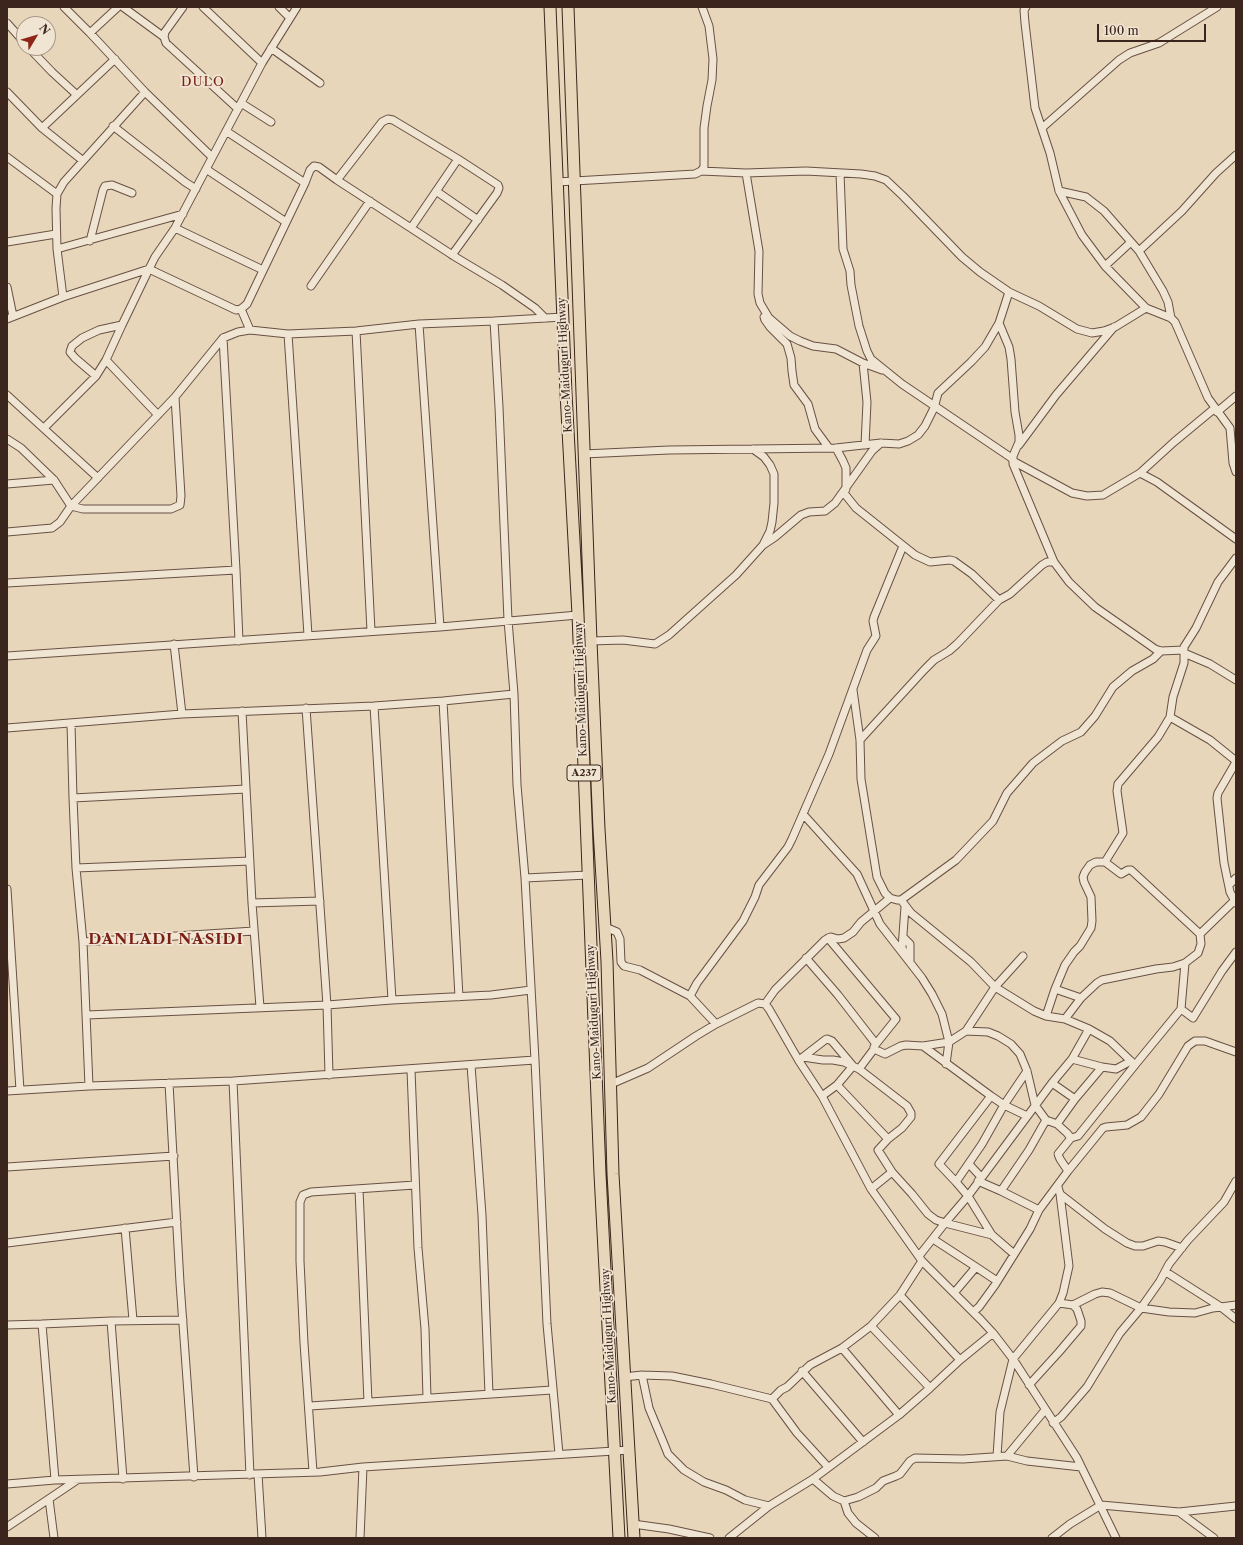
<!DOCTYPE html>
<style>
body{margin:0}
#map{position:relative;width:1243px;height:1545px;overflow:hidden;background:#e8d6ba;font-family:"Libre Caslon Text",serif}
canvas{display:block}
.frame{position:absolute;inset:0;border:8px solid #3c251c;pointer-events:none}
.north{position:absolute;left:16px;top:16px;width:40px;height:40px;box-sizing:border-box;background:#f0e4d2;border:1px solid #a89889;border-radius:50%;rotate:52deg;font-size:11px;font-weight:700;line-height:16px;text-align:center;color:#3c251c}
.north::after{content:'';display:block;margin:auto;width:14px;height:18px;background:#8f2418;clip-path:polygon(50% 0,100% 100%,50% 72%,0 100%)}
.scale{position:absolute;left:1097px;top:24px;width:109px;height:18px;box-sizing:border-box;border:2px solid #3c251c;border-top:0;padding-left:5px;font-size:12px;line-height:14px;white-space:nowrap;color:#3c251c;-webkit-text-stroke:3px #f0e4d2;paint-order:stroke}
</style>
<div id="map">
<canvas width="1243" height="1545"></canvas>
<div class="frame"></div>
<div class="north">N</div>
<div class="scale">100 m</div>
</div>
<script>
const ctx = document.querySelector('canvas').getContext('2d');
ctx.lineJoin = 'round';
const poly = rows => new Path2D(rows.map(r => 'M' + r).join(''));
function trace(path, color, width, dash) { ctx.strokeStyle = color; ctx.lineWidth = width; ctx.lineCap = dash ? 'butt' : 'round'; ctx.setLineDash(dash || []); ctx.stroke(path); }
function label(font, color, halo, rows, align = 'center') {
  ctx.font = font + ' "Libre Caslon Text",serif'; ctx.lineWidth = 3.5; ctx.setLineDash([]); ctx.textBaseline = 'middle'; ctx.strokeStyle = halo; ctx.fillStyle = color; for (const [text, x, y, turn = 0] of rows) {
    ctx.save(); ctx.translate(x, y); ctx.rotate((+turn || 0) * Math.PI / 180); ctx.textAlign = isNaN(turn) ? turn : align; if (halo) ctx.strokeText(text, 0, 0); ctx.fillText(text, 0, 0); ctx.restore();
  }
}
const minor = poly([
 [64,7,90,33,118,7],
 [123,7,164,37],
 [183,7,165,32,164,37,166,43,238,109],
 [203,7,262,63],
 [279,7,290,18],
 [1026,7,1024,10,1025,23,1035,108,1050,153,1059,191,1082,235,1105,266,1146,308,1171,318,1175,322,1208,398,1230,428,1233,463,1236,472],
 [7,23,24,42],
 [90,33,145,92,212,157],
 [29,48,52,72,77,95],
 [271,48,320,83],
 [7,92,42,128,82,160],
 [241,103,271,122],
 [113,126,185,182,196,189],
 [42,128,115,59],
 [1042,128,1119,60,1130,53,1159,43,1217,7],
 [226,131,305,183],
 [7,157,57,194],
 [206,169,286,222],
 [701,171,746,173,806,171,861,174,875,176,886,180,903,196,962,257,980,272,1009,292,1039,306,1077,329,1092,333,1104,331,1115,327,1146,308],
 [746,173,759,251,758,294,760,303,769,318,790,336,800,341,813,346,836,349,863,363,882,370],
 [840,173,843,249,850,271,851,285,859,326,867,351,871,359,902,384,1013,459],
 [337,180,382,122,388,119,393,120,458,159],
 [557,182,695,174,701,171,704,167,704,128,707,106,712,80,713,59,709,26,702,7],
 [436,191,478,220],
 [1059,191,1086,197,1104,211,1139,251,1163,291,1168,302,1171,318],
 [175,228,263,270],
 [411,228,458,159,498,185,499,188,497,193,452,255],
 [90,241,103,190,105,186,112,185,132,193],
 [7,242,56,234],
 [57,249,183,214],
 [1139,251,1182,211,1216,173,1236,155],
 [1105,266,1131,242],
 [311,286,370,201],
 [7,287,13,316],
 [1009,292,999,323,1009,347,1011,359,1015,412,1019,435,1019,442,1013,456,1013,464,1054,562,1069,582,1095,607,1148,644,1155,649,1161,651,1184,650],
 [63,297,57,249,56,208,57,194,64,182,145,92],
 [241,309,250,330],
 [764,317,765,320,770,327,787,344,791,358,792,371,794,385,808,404,815,429,829,448],
 [7,319,63,297,149,269,155,257,175,228,262,63,297,7],
 [419,324,440,627],
 [356,331,371,631],
 [288,334,308,635],
 [106,360,158,415],
 [863,363,867,402,865,445],
 [96,376,75,358,70,352,72,346,82,338,99,330,122,325,149,269,236,310,241,309,247,304,305,183,310,170,314,166,319,167,337,180,457,258,502,285,535,308,545,318],
 [7,395,98,478],
 [175,397,223,338],
 [1217,412,1236,396],
 [44,428,96,376,106,360,122,325],
 [7,439,21,448,54,480,71,506,83,509,171,509,180,505,181,496,175,397,71,506,60,522,52,528,7,532],
 [1019,445,1056,395,1114,327],
 [836,448,843,461,846,468,846,489],
 [584,454,669,450,836,448,881,443,899,444,908,441,918,435,925,426,934,408,938,393,971,362,985,347,999,323],
 [1013,461,1072,493,1087,496,1103,495,1140,473,1174,442,1215,408],
 [1140,473,1157,482,1236,539],
 [7,484,54,480],
 [844,493,856,508,915,555,930,562,950,560,954,561,972,574,999,600],
 [763,545,775,537,801,515,809,512,825,511,835,503,872,451,881,443],
 [7,583,236,570],
 [239,641,236,570,223,338,238,332,250,330,288,334,356,331,419,324,494,321],
 [591,641,623,640,655,644,669,635,736,575,763,545,770,531,772,522,774,503,774,474,770,465,764,457,753,449],
 [1184,653,1210,664,1236,680],
 [7,656,440,627,578,615],
 [853,690,860,740,861,779,877,877,885,893,890,898,897,900,901,900,956,860,993,821,1007,793,1033,763,1062,741,1081,732,1095,716,1113,687,1132,671,1153,659,1161,651],
 [443,701,459,997],
 [374,706,392,1000],
 [306,708,327,1005,329,1075],
 [242,711,252,903,260,1007],
 [182,714,374,706,443,701,514,694],
 [1170,717,1210,740,1236,761],
 [71,723,73,798,76,868,83,942,89,1086],
 [7,728,182,714,174,644],
 [860,740,924,670,934,660,949,651,957,644,999,600,1010,594,1042,565,1047,562,1054,562],
 [1236,762,1218,793,1217,798,1224,863,1230,892,1236,903],
 [73,798,246,789],
 [803,814,857,874,880,924,922,978,932,994,942,1014,949,1042,946,1064],
 [1105,862,1121,874,1128,870,1131,870,1200,934],
 [76,868,250,861],
 [525,878,588,875],
 [1229,885,1236,878],
 [7,889,20,1090],
 [901,900,911,913,971,962,995,987,1034,1011,1046,1016,1065,1019,1089,1029,1110,1041,1135,1065,1181,1009,1193,1018,1222,971,1236,952],
 [252,903,320,901],
 [605,927,617,932,620,939,621,962,624,966,640,970,690,996,716,1024],
 [828,938,896,1019,876,1044],
 [904,938,910,944,910,962],
 [83,942,254,931],
 [904,952,902,948,905,907],
 [806,958,838,995,876,1044,874,1047],
 [1055,989,1081,998],
 [690,996,697,983,743,921,755,897,759,885,788,847,792,839,829,754,867,650,876,636,873,621,874,617,903,546],
 [765,1004,775,990,825,940,831,937,838,939,844,938,853,932,861,922,890,898],
 [1181,1009,1185,963],
 [87,1015,327,1005,392,1000,491,995,531,990],
 [1046,1016,1055,989,1065,965,1074,952,1080,946,1091,928,1092,921,1091,897,1084,882,1083,877,1085,872,1090,865,1096,862,1105,862,1123,833,1117,791,1118,784,1158,737,1170,717,1173,697,1184,663,1184,647,1196,628,1218,582,1236,558],
 [1065,1019,1081,998,1097,983,1102,980,1156,969,1173,967,1185,963,1198,953,1201,944,1200,934,1234,901],
 [966,1031,995,987,1023,956],
 [923,1046,991,1096,1004,1105,1027,1116],
 [803,1057,825,1040,827,1039,832,1041,853,1066,837,1085,888,1139],
 [1072,1059,1102,1067,1116,1069,1131,1061],
 [799,1061,803,1057,823,1060,833,1060,844,1062,859,1069,874,1049,885,1054,901,1046,906,1045,923,1046,949,1042,966,1031,988,1032,998,1036,1011,1044,1020,1054,1027,1071,1035,1105,1046,1120,1057,1124,1067,1133,1071,1138,1058,1154,1060,1159,1068,1171],
 [471,1065,482,1215,489,1394],
 [859,1069,907,1106,911,1113,911,1117,902,1128,888,1139,878,1150,892,1172],
 [411,1070,418,1248,425,1329,427,1398],
 [233,1081,250,1475],
 [169,1083,180,1283,194,1477],
 [1052,1083,1075,1099,1057,1124],
 [611,1084,648,1068,696,1036,716,1024,758,1003,765,1004,769,1009,799,1061,822,1096,871,1189,922,1261,981,1320,993,1333,1013,1359,1077,1458,1116,1538],
 [7,1091,89,1086,233,1081,535,1060],
 [822,1096,837,1085],
 [1075,1099,1102,1067],
 [1071,1138,1078,1136,1135,1065],
 [969,1164,981,1177],
 [7,1167,174,1156],
 [978,1181,1001,1191,1039,1210],
 [956,1182,939,1164,991,1096],
 [359,1189,368,1402],
 [871,1189,892,1172,912,1194,928,1214,936,1220,945,1223,968,1196,1052,1083,1072,1059,1089,1029],
 [1001,1191,1029,1150,1046,1120],
 [1060,1194,1105,1229,1127,1243,1135,1246,1143,1246,1158,1241,1165,1242,1182,1248],
 [125,1228,133,1320],
 [933,1239,976,1267,954,1293],
 [7,1243,177,1222],
 [1014,1254,992,1235,968,1196,956,1182,982,1144,1004,1105,1027,1071],
 [919,1256,945,1223,992,1235],
 [976,1267,997,1281],
 [1166,1272,1221,1307,1236,1319],
 [900,1295,960,1360],
 [1073,1305,1095,1294,1102,1292,1110,1293,1141,1308,1169,1312,1195,1313,1213,1308,1236,1305],
 [973,1312,979,1307,995,1285,1030,1229,1039,1210,1068,1171,1103,1128,1106,1127,1127,1125,1141,1117,1159,1094,1188,1046,1195,1041,1205,1041,1236,1052],
 [111,1321,183,1320],
 [7,1325,42,1324],
 [871,1326,930,1388],
 [842,1348,899,1415],
 [802,1371,863,1442],
 [642,1375,672,1376,711,1384,772,1399,797,1433,828,1467],
 [624,1377,642,1375,649,1408,664,1444,668,1454,684,1470,704,1482,726,1490,745,1500,769,1506],
 [1029,1385,1059,1352,1081,1326,1081,1321,1077,1309,1073,1305,1059,1303,1063,1293,1069,1266,1060,1194,1058,1187],
 [772,1399,781,1390,787,1387,810,1365,842,1348,871,1326,900,1295,922,1261],
 [310,1406,552,1390],
 [1053,1423,1061,1417,1087,1387,1120,1333,1141,1308,1160,1281,1169,1264,1188,1240,1224,1202,1236,1181],
 [559,1454,547,1324,535,1060,525,878,517,785,514,694,508,620,499,407,494,321,563,317],
 [997,1456,1000,1412,1013,1359,1059,1303],
 [1007,1456,1045,1410],
 [313,1472,304,1343,300,1261,300,1202,303,1195,311,1192,415,1185],
 [258,1474,262,1538],
 [813,1479,833,1496,844,1501,858,1497,876,1488,883,1481,896,1476,900,1474,910,1461,915,1458,963,1459,1007,1456,1027,1461,1081,1467],
 [55,1480,42,1324,111,1321,123,1479],
 [7,1484,55,1480,320,1472,363,1467,630,1450],
 [49,1499,54,1538],
 [844,1501,848,1513,856,1523,875,1538],
 [1179,1512,1214,1538],
 [633,1524,669,1529,710,1538],
 [7,1527,77,1480],
 [360,1538,363,1467],
 [729,1538,769,1506,813,1479,899,1415,930,1388,960,1360,993,1333],
 [1052,1538,1070,1524,1101,1505,1179,1512,1236,1506]
]);
const highway = poly([
 [550,7,566,393,578,615,600,1174,619,1538],
 [568,7,591,641,599,829,607,961,613,1174,634,1538]
]);
trace(minor, '#675144', 9);
trace(highway, '#3c251c', 13);
trace(minor, '#f0e4d2', 7);
trace(highway, '#e8d6ba', 11);
for (const [x, y, w] of [
 [584,773,34]
]) { const box = new Path2D(); box.roundRect(x - w / 2, y - 8, w, 16, 3); ctx.fillStyle = '#f0e4d2'; ctx.fill(box); trace(box, '#3c251c', 1); }
label('bold 10px', '#3c251c', null, [
 ["A237",584,773]
]);
label('11px', '#3c251c', '#f0e4d2', [
 ["Kano-Maiduguri Highway",565,365,-93],
 ["Kano-Maiduguri Highway",581,689,-92],
 ["Kano-Maiduguri Highway",594,1012,-93],
 ["Kano-Maiduguri Highway",609,1336,-93]
]);
ctx.letterSpacing = '1px';
label('13px', '#7a1f14', '#f0e4d2', [
 ["DULO",203,82]
]);
ctx.letterSpacing = '0px';
ctx.letterSpacing = '1px';
label('bold 15px', '#7a1f14', '#f0e4d2', [
 ["DANLADI NASIDI",166,940]
]);
ctx.letterSpacing = '0px';
</script>
